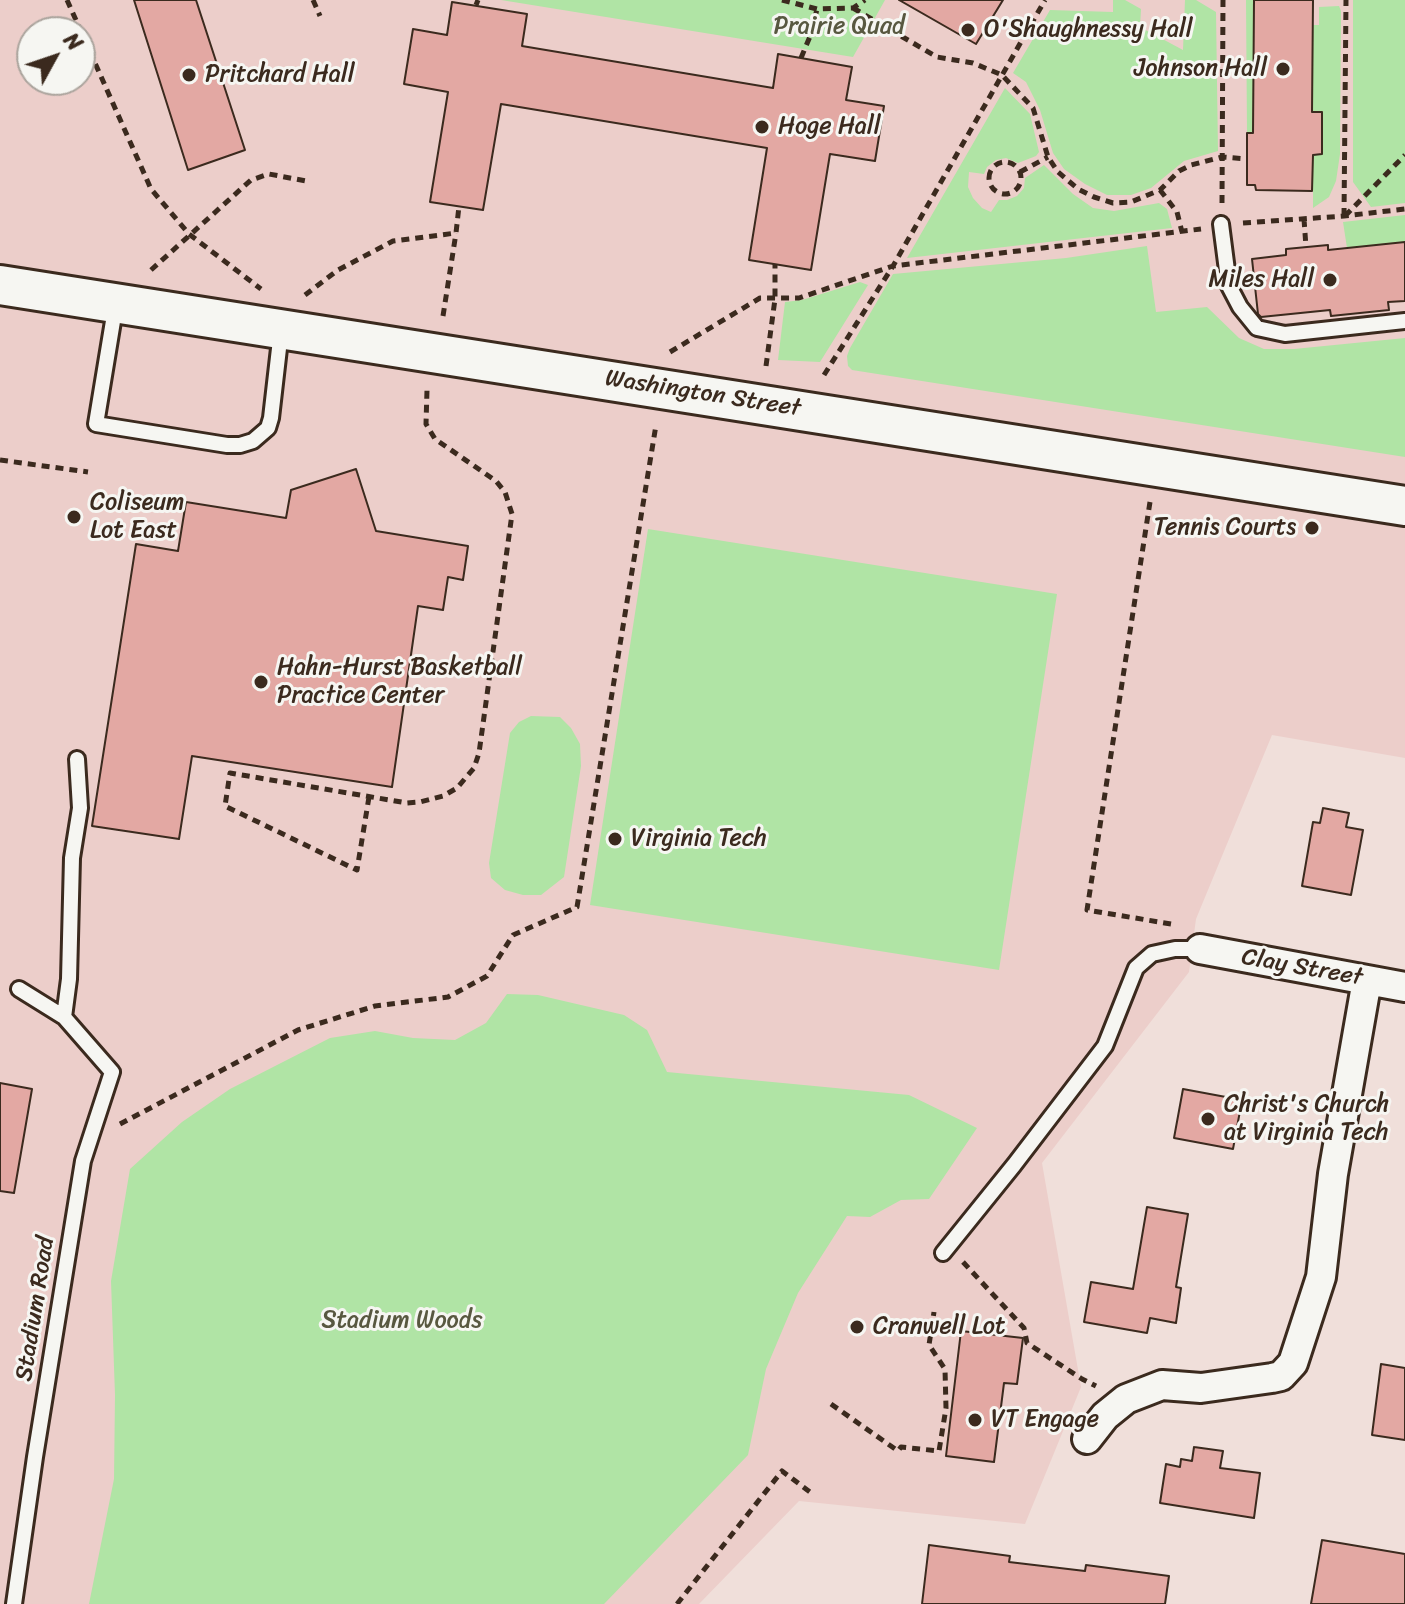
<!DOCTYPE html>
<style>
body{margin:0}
#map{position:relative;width:1405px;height:1604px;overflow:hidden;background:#f0dfda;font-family:Sriracha,sans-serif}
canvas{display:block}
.north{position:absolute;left:16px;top:16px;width:80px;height:80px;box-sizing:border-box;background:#f6f6f2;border:2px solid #aba49d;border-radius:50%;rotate:50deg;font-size:22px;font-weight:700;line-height:32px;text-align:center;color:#3b2a1e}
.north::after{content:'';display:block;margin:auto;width:28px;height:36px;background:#3b2a1e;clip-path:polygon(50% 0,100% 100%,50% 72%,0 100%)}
</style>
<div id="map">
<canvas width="1405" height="1604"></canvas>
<div class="north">N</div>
</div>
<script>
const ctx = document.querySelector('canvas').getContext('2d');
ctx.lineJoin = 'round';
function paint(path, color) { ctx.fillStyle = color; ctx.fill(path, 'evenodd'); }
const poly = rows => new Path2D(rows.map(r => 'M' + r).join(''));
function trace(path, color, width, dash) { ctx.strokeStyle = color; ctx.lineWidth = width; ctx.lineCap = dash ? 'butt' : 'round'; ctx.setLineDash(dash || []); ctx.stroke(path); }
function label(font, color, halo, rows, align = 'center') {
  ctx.font = font + ' Sriracha,sans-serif'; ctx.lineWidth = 6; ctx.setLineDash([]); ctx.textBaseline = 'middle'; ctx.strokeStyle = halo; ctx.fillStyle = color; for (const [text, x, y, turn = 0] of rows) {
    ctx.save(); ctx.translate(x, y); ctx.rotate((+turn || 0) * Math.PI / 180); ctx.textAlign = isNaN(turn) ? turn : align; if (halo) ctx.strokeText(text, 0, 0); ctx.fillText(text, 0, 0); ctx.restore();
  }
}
paint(poly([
 [0,0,1405,0,1405,758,1272,735,1196,919,1189,972,1042,1163,1081,1387,1025,1524,799,1501,699,1604,0,1604],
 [32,32,80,32,80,80,32,80]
]), '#ecceca');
paint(poly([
 [501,0,885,0,853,57],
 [1113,0,1125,0,1141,9,1140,27,1183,50,1185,0,1196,0,1216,12,1218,151,1184,161,1151,188,1131,195,1107,195,1085,184,1064,169,1053,153,1040,110,1026,82,1013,73,1050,10,1113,12],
 [1246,0,1254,0,1253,133,1247,133],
 [1353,0,1405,0,1405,203,1371,207,1353,182],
 [1339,6,1341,11,1340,154,1336,181,1329,197,1313,208,1313,155,1322,154,1313,112,1313,25,1319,25,1319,7],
 [1005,88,1030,114,1039,152,1036,156,1018,163,1006,158,996,160,987,167,984,174,969,172,968,187,973,198,982,208,991,212,999,200,1007,200,1017,196,1024,188,1025,178,1044,165,1073,194,1093,208,1114,211,1159,203,1167,209,1172,228,907,258],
 [1405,215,1405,242,1347,248,1343,222],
 [1147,246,1156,312,1207,307,1239,338,1264,349,1294,349,1405,338,1405,457,852,370,848,366,847,356,850,348,893,274,1066,258],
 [860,282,868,285,820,362,778,360,785,302,802,300],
 [648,529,1057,594,999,970,590,905],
 [531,716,560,717,571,728,580,744,581,766,564,877,541,895,523,895,505,890,491,878,489,863,510,733,519,722],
 [507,994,538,995,624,1015,647,1030,667,1072,909,1095,977,1128,929,1199,901,1200,870,1217,847,1216,798,1293,766,1369,748,1455,604,1604,89,1604,114,1479,115,1395,111,1281,130,1169,182,1122,230,1089,330,1038,375,1031,413,1038,455,1040,486,1023]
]), '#b0e4a5');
const building = poly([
 [134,0,196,0,245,150,188,170,134,0],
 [899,0,1003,0,976,44,899,0],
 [1254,0,1313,0,1312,112,1322,112,1322,154,1313,155,1312,191,1256,190,1255,185,1247,185,1247,133,1253,133,1254,0],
 [452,2,527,14,522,46,773,88,778,54,852,67,846,100,884,106,875,161,830,154,811,270,749,260,767,148,501,104,483,210,430,202,448,92,404,84,413,29,447,35,452,2],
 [1405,242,1405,301,1388,302,1389,310,1331,316,1330,310,1261,317,1258,314,1252,259,1286,255,1286,249,1328,245,1328,250,1405,242],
 [356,469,376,531,468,546,463,580,448,577,443,610,418,606,392,787,192,756,179,839,92,826,136,544,178,551,186,502,286,518,291,490,356,469],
 [1323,808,1349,813,1346,827,1363,830,1351,895,1302,886,1313,822,1320,823,1323,808],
 [0,1083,32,1089,14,1193,0,1191,0,1083],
 [1183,1089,1242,1100,1233,1149,1174,1138,1183,1089],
 [1147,1207,1188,1214,1176,1287,1181,1288,1176,1323,1150,1318,1147,1333,1084,1322,1091,1282,1133,1289,1147,1207],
 [961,1331,1023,1338,1017,1384,1004,1383,994,1462,946,1456,961,1331],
 [1381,1364,1405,1368,1405,1440,1372,1435,1381,1364],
 [1194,1447,1223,1451,1220,1468,1260,1473,1254,1518,1160,1503,1166,1464,1180,1467,1181,1459,1192,1461,1194,1447],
 [1322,1540,1405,1554,1405,1604,1311,1604,1322,1540],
 [929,1545,1010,1556,1009,1562,1085,1571,1086,1565,1169,1576,1165,1604,922,1604,929,1545]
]);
paint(building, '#e3a8a3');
trace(building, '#3b2a1e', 2);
const lane = poly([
 [1221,224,1229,286,1240,307,1257,328,1285,334,1405,321],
 [116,303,96,424,227,445,240,445,253,441,268,428,271,418,281,331],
 [64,1017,69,979,72,858,80,808,77,759],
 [943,1253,1014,1165,1105,1046,1136,968,1152,954,1175,949,1200,949],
 [14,1604,35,1457,83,1161,112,1072,64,1017,19,989]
]);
const street = poly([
 [1200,949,1405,987],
 [1087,1439,1105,1416,1126,1399,1162,1385,1201,1388,1272,1378,1281,1376,1293,1363,1321,1277,1333,1174,1367,980]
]);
const secondary = poly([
 [0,285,1405,506]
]);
trace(lane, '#3b2a1e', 20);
trace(street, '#3b2a1e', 34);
trace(secondary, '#3b2a1e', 44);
trace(poly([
 [67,0,151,189,189,234,261,289],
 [313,0,320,16],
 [782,0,817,9,853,8,865,0],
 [476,5,478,0],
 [853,8,937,57,973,63,1002,75,1033,108,1048,157,1058,172,1078,189,1094,197,1113,203,1131,202,1160,190,1179,171,1191,165,1222,157,1247,159],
 [801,58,811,34,817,9],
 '989 178a16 16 0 1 1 32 0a16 16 0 1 1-32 0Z',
 [1020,172,1048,157],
 [1160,190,1177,212,1182,232],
 [1222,203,1223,0],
 [1344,216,1346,0],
 [1345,216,1405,155],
 [1304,219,1306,247],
 [1243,223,1344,216,1405,209],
 [151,270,251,180,269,174,306,181],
 [305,295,338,270,393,241,456,233,459,206],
 [443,316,456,233],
 [670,352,760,298,799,298,893,266,1201,229],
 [766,366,775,299,775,264],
 [824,375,893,266,1045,0],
 [0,460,88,472],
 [1150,502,1087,910,1171,924],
 [369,797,357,870,225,806,230,773,407,803,420,802,443,796,457,788,474,768,479,753,512,514,505,492,496,481,435,439,426,424,427,390],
 [120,1124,298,1030,375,1006,448,997,487,976,513,935,577,907,656,425],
 [963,1262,1024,1328,1027,1343,1082,1379,1096,1386],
 [831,1404,898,1451,901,1447,939,1451,946,1408,945,1369,929,1345,934,1312],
 [677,1604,782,1471,814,1495]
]), '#3b2a1e', 5, [8, 6]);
trace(lane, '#f6f6f2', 14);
trace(street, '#f6f6f2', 28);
trace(secondary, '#f6f6f2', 38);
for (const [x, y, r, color] of [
 [968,30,8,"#3b2a1e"],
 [1283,69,8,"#3b2a1e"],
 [189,75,8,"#3b2a1e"],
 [762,127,8,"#3b2a1e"],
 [1330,280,8,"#3b2a1e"],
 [74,517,8,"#3b2a1e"],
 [1312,528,8,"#3b2a1e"],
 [261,682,8,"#3b2a1e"],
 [615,839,8,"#3b2a1e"],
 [1208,1119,8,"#3b2a1e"],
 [857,1327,8,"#3b2a1e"],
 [975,1420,8,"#3b2a1e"]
]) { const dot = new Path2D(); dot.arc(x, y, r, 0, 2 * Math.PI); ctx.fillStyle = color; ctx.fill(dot); trace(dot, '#f6f6f2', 3); }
label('24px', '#585840', '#f6f6f2', [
 ["Prairie Quad",839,27],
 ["Stadium Woods",402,1321]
]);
label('24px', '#3b2a1e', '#f6f6f2', [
 ["O'Shaughnessy Hall",984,30],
 ["Johnson Hall",1267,69,"right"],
 ["Pritchard Hall",205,75],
 ["Hoge Hall",778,127],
 ["Miles Hall",1314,280,"right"],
 ["Coliseum",90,503],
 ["Lot East",90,531],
 ["Tennis Courts",1296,528,"right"],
 ["Hahn-Hurst Basketball",277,668],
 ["Practice Center",277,696],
 ["Virginia Tech",631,839],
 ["Christ's Church",1224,1105],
 ["at Virginia Tech",1224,1133],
 ["Cranwell Lot",873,1327],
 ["VT Engage",991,1420]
], 'left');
label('24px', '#3b2a1e', '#f6f6f2', [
 ["Washington Street",703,394,9],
 ["Clay Street",1302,968,10],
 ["Stadium Road",36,1309,-81]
]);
</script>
